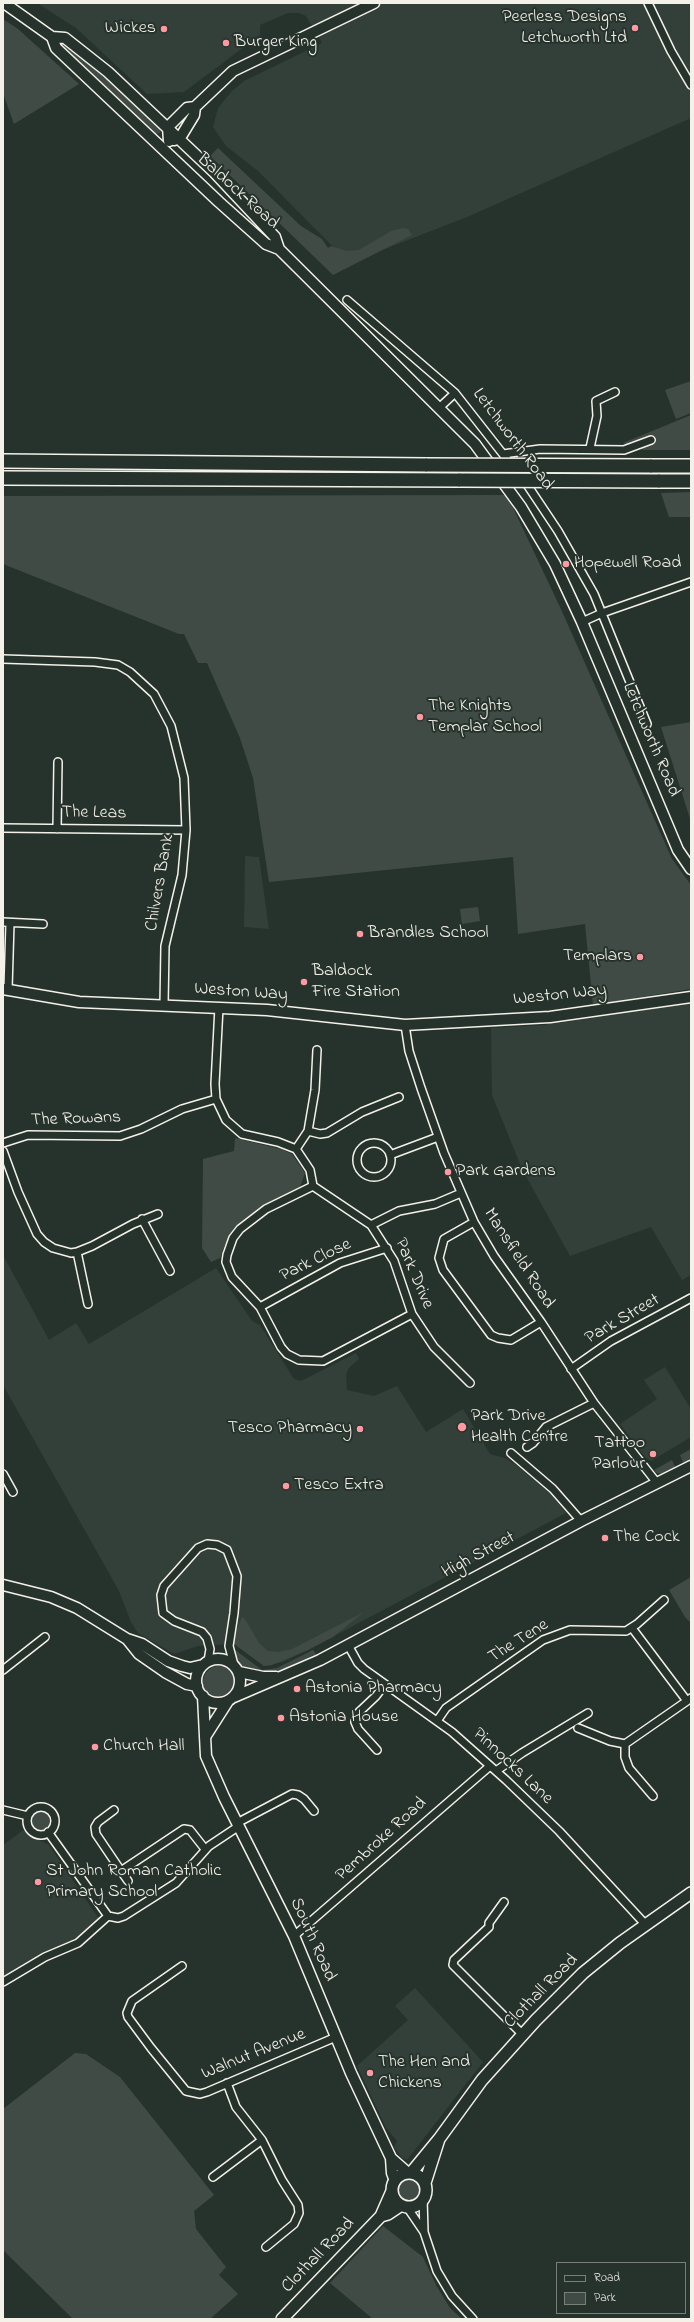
<!DOCTYPE html>
<style>
body{margin:0}
#map{position:relative;width:694px;height:2322px;overflow:hidden;background:#26332d;font-family:"Indie Flower",sans-serif}
canvas{display:block}
.frame{position:absolute;inset:0;border:4px solid #f4f1e8;pointer-events:none}
.legend{position:absolute;left:556px;top:2262px;width:130px;height:52px;box-sizing:border-box;background:#26332d;border:1px solid #787f78;margin:0;padding:5px 7px;list-style:none;font-size:12px;color:#f4f1e8}
.legend li{display:flex;align-items:center;gap:8px;height:20px}
.legend b{width:20px;border:1px solid #787f78}
</style>
<div id="map">
<canvas width="694" height="2322"></canvas>
<div class="frame"></div>
<ul class="legend">
<li><b style="height:5px;background:#26332d"></b>Road</li>
<li><b style="height:11px;background:#414b45"></b>Park</li>
</ul>
</div>
<script>
const ctx = document.querySelector('canvas').getContext('2d');
ctx.lineJoin = 'round';
function paint(path, color) { ctx.fillStyle = color; ctx.fill(path, 'evenodd'); }
const poly = rows => new Path2D(rows.map(r => 'M' + r).join(''));
function trace(path, color, width, dash) { ctx.strokeStyle = color; ctx.lineWidth = width; ctx.lineCap = dash ? 'butt' : 'round'; ctx.setLineDash(dash || []); ctx.stroke(path); }
function label(font, color, halo, rows, align = 'center') {
  ctx.font = font + ' "Indie Flower",sans-serif'; ctx.lineWidth = 4; ctx.setLineDash([]); ctx.textBaseline = 'middle'; ctx.strokeStyle = halo; ctx.fillStyle = color; for (const [text, x, y, turn = 0] of rows) {
    ctx.save(); ctx.translate(x, y); ctx.rotate((+turn || 0) * Math.PI / 180); ctx.textAlign = isNaN(turn) ? turn : align; if (halo) ctx.strokeText(text, 0, 0); ctx.fillText(text, 0, 0); ctx.restore();
  }
}
paint(poly([
 [37,3,691,3,691,118,467,217,349,263,258,171,226,146,213,127,218,108,232,91,244,81,322,43,306,16,299,13,288,13,260,25,260,35,184,92,147,94,76,28],
 [245,856,259,857,269,929,244,927],
 [691,1003,691,1275,682,1280,651,1227,570,1256,522,1169,492,1095,491,1028,547,1025,546,1021,559,1020,558,1023],
 [3,1255,49,1340,76,1323,89,1344,216,1268,252,1321,260,1325,294,1379,301,1381,356,1353,359,1359,348,1369,346,1375,347,1390,374,1396,397,1386,426,1432,463,1409,490,1454,505,1458,515,1464,552,1495,566,1513,308,1650,283,1662,264,1666,234,1644,198,1646,174,1654,138,1633,131,1622,119,1591,3,1385],
 [665,1367,691,1409,691,1437,651,1461,646,1458,620,1424,657,1399,644,1380],
 [25,1829,31,1836,49,1845,99,1919,81,1936,28,1961,3,1978,3,1845],
 [415,1988,483,2062,407,2160,402,2158,394,2147,397,2141,386,2128,357,2066,408,2020,395,2006]
]), '#333f39');
paint(poly([
 [3,19,18,29,79,84,14,124,3,93],
 [61,43,97,68,160,127,160,133,155,134,133,115,60,46],
 [218,148,301,226,322,239,328,248,331,246,347,251,359,250,391,231,403,228,408,229,412,235,333,275,210,156],
 [691,381,691,413,676,419,665,390],
 [691,415,691,450,644,450,623,443],
 [691,492,691,517,669,517,661,493],
 [507,495,560,607,672,859,691,885,691,989,593,1005,585,924,518,934,513,857,269,882,253,778,240,738,207,663,198,663,184,634,179,634,3,564,3,496],
 [691,722,691,822,661,727],
 [478,907,480,921,462,924,460,909],
 [235,1138,281,1149,292,1154,305,1173,300,1187,243,1221,234,1228,224,1247,220,1258,211,1262,202,1248,203,1159,234,1151],
 [691,1449,691,1462,684,1465,680,1455],
 [672,1460,676,1469,663,1475,657,1473,654,1470],
 [691,1577,691,1623,685,1617,669,1590],
 [364,1612,333,1637,308,1650,272,1665,264,1666,234,1644,234,1637,242,1617,245,1619,259,1643,268,1651,278,1652,292,1649],
 [234,1649,262,1670,277,1668,313,1650,316,1654,284,1669,268,1673,247,1671,242,1667,235,1658],
 '203 1682a16 16 0 1 1 32 0a16 16 0 1 1-32 0Z',
 '30 1820a10 10 0 1 1 20 0a10 10 0 1 1-20 0Z',
 [75,2053,86,2054,120,2077,214,2195,194,2211,196,2229,226,2267,219,2275,238,2294,210,2319,73,2319,3,2250,3,2109],
 '396 2190a12 12 0 1 1 24 0a12 12 0 1 1-24 0Z',
 [383,2226,423,2257,436,2285,450,2308,462,2319,373,2319,330,2283]
]), '#414b45');
const street = poly([
 [648,3,671,51,691,85],
 [347,300,455,393,528,486,558,531,594,594,647,724],
 [440,407,455,393],
 [590,448,597,416,596,401,615,392],
 [503,454,540,449,624,450,651,440],
 [582,622,602,613,691,582],
 [3,659,95,662,118,665,130,672,154,694,171,726,184,778,186,830,182,875,165,946,164,1005],
 [3,828,186,830],
 [57,829,58,762],
 [3,922,43,924],
 [8,989,10,923],
 [219,1007,215,1084,216,1099,226,1120,242,1134,278,1142,296,1149,310,1170,313,1186,371,1225,394,1261,412,1314,434,1347,470,1383],
 [405,1025,409,1051,421,1088,444,1153,474,1222,494,1256,541,1322,594,1403,657,1483],
 [308,1131,315,1090,317,1050],
 [3,1143,28,1135,120,1136,141,1129,182,1109,216,1099],
 '357 1160a17 17 0 1 1 34 0a17 17 0 1 1-34 0Z',
 [296,1149,308,1131,320,1134,327,1133,362,1112,399,1097],
 [3,1151,18,1192,37,1234,44,1242,53,1248,71,1253,77,1252,92,1246,133,1224,158,1214],
 [390,1155,438,1137],
 [313,1186,266,1209,240,1229,233,1238,227,1255,226,1262,232,1277,260,1307,281,1347,287,1354,299,1360,323,1361,412,1314],
 [142,1219,170,1271],
 [474,1222,444,1239,439,1258,443,1270,491,1335,498,1338,511,1340,541,1322],
 [371,1225,399,1211,435,1204,461,1193],
 [77,1252,88,1304],
 [260,1307,340,1263,387,1248],
 [571,1369,611,1341,691,1298],
 [527,1447,533,1443,546,1427,594,1403],
 [511,1453,553,1489,581,1521],
 [3,1474,13,1492],
 [632,1628,687,1701,691,1698],
 [348,1645,358,1663,364,1669,452,1732,506,1780,559,1831,645,1924],
 [208,1661,210,1649,207,1638,202,1632,174,1621,163,1613,161,1595,164,1586,198,1548,207,1544,217,1545,227,1550,237,1576,234,1613,229,1646,234,1665],
 [3,1670,45,1637],
 [437,1721,446,1708,543,1640,570,1630,626,1631,637,1624,664,1600],
 [578,1728,610,1741,625,1744],
 [377,1750,358,1729,355,1722,357,1714,376,1696,385,1684],
 [496,1771,522,1753,588,1713],
 [653,1796,629,1768,625,1757,625,1744,687,1701],
 '27 1821a14 14 0 1 1 28 0a14 14 0 1 1-28 0Z',
 [3,1810,28,1816],
 [114,1810,98,1822,95,1827,96,1834,121,1871,184,1829,190,1830,205,1849],
 [237,1823,292,1794,298,1795,304,1799,314,1811],
 [48,1832,108,1916],
 [121,1871,128,1881],
 [504,1902,489,1923,489,1927,454,1960,453,1965,522,2034],
 [294,1936,490,1766],
 [182,1966,132,2001,127,2013,128,2017,151,2048,186,2091,200,2094,207,2092,336,2037],
 [3,1982,45,1957,78,1943,108,1916,118,1918,124,1916,176,1883,209,1846,239,1826],
 [227,2083,236,2107,262,2140,282,2180,298,2205,299,2213,294,2224,266,2247],
 [213,2177,262,2140],
 [423,2198,424,2232,437,2271,452,2296,473,2319],
 [407,2207,424,2232]
]);
const secondary = poly([
 [4,3,52,37,65,38,108,72,214,172,275,237,279,249],
 [52,37,56,48,219,202,266,244,279,249,475,444,521,507,555,564,582,622,678,850,691,869],
 [174,140,180,138,194,115,195,107],
 [169,141,168,127,187,108,195,107,233,71,374,3],
 [3,989,79,1002,267,1010,405,1025,550,1017,691,997],
 [3,1585,51,1597,77,1608,127,1639,139,1654,165,1672,187,1684,197,1686],
 [127,1639,142,1644,168,1661,182,1666,190,1668,203,1665],
 '196 1681a22 22 0 1 1 44 0a22 22 0 1 1-44 0Z',
 [239,1672,263,1677,276,1677],
 [203,1696,206,1756,224,1797,294,1936,351,2073,391,2158,392,2173,395,2181],
 [234,1697,320,1660,581,1521,691,1466],
 [205,1737,228,1701],
 [391,2158,408,2173]
]);
const primary = poly([
 [411,2173,439,2139,482,2080,536,2020,583,1973,620,1943,691,1893],
 '392 2190a17 17 0 1 1 34 0a17 17 0 1 1-34 0Z',
 [425,2183,439,2139],
 [381,2216,388,2214,400,2206],
 [282,2319,381,2216,392,2191]
]);
const highway = poly([
 [3,461,427,465],
 [650,466,691,466],
 [3,478,460,480],
 [658,481,691,481]
]);
trace(street, '#f4f1e8', 10);
trace(secondary, '#f4f1e8', 13);
trace(primary, '#f4f1e8', 14);
trace(highway, '#f4f1e8', 16);
trace(street, '#26332d', 7);
trace(secondary, '#26332d', 10);
trace(primary, '#26332d', 11);
trace(highway, '#26332d', 13);
const highwayBridge = poly([
 [427,465,650,466],
 [460,480,658,481]
]);
trace(highwayBridge, '#f4f1e8', 16, []);
trace(highwayBridge, '#26332d', 13);
for (const [x, y, r, color] of [
 [635,28,4,"#ff9aa2"],
 [164,29,4,"#ff9aa2"],
 [226,43,4,"#ff9aa2"],
 [566,564,4,"#ff9aa2"],
 [420,717,4,"#ff9aa2"],
 [360,934,4,"#ff9aa2"],
 [640,957,4,"#ff9aa2"],
 [304,982,4,"#ff9aa2"],
 [448,1172,4,"#ff9aa2"],
 [462,1427,5,"#ff9aa2"],
 [360,1429,4,"#ff9aa2"],
 [653,1454,4,"#ff9aa2"],
 [286,1486,4,"#ff9aa2"],
 [605,1538,4,"#ff9aa2"],
 [297,1689,4,"#ff9aa2"],
 [281,1718,4,"#ff9aa2"],
 [95,1747,4,"#ff9aa2"],
 [38,1882,4,"#ff9aa2"],
 [370,2073,4,"#ff9aa2"]
]) { const dot = new Path2D(); dot.arc(x, y, r, 0, 2 * Math.PI); ctx.fillStyle = color; ctx.fill(dot); trace(dot, '#26332d', 1.5); }
label('18px', '#f4f1e8', '#26332d', [
 ["Peerless Designs",627,18,"right"],
 ["Letchworth Ltd",627,39,"right"],
 ["Wickes",156,29,"right"],
 ["Burger King",234,43],
 ["Hopewell Road",574,564],
 ["The Knights",428,707],
 ["Templar School",428,728],
 ["Brandles School",368,934],
 ["Templars",632,957,"right"],
 ["Baldock",312,972],
 ["Fire Station",312,993],
 ["Park Gardens",456,1172],
 ["Park Drive",471,1417],
 ["Health Centre",471,1438],
 ["Tesco Pharmacy",352,1429,"right"],
 ["Tattoo",645,1444,"right"],
 ["Parlour",645,1465,"right"],
 ["Tesco Extra",294,1486],
 ["The Cock",613,1538],
 ["Astonia Pharmacy",305,1689],
 ["Astonia House",289,1718],
 ["Church Hall",103,1747],
 ["St John Roman Catholic",46,1872],
 ["Primary School",46,1893],
 ["The Hen and",378,2063],
 ["Chickens",378,2084]
], 'left');
label('18px', '#f4f1e8', '#26332d', [
 ["Baldock Road",237,192,42],
 ["Letchworth Road",512,440,53],
 ["Letchworth Road",650,740,67],
 ["The Leas",94,814,1],
 ["Chilvers Bank",161,883,-80],
 ["Weston Way",241,993,4],
 ["Weston Way",560,996,-6],
 ["The Rowans",76,1120,-2],
 ["Mansfield Road",518,1259,57],
 ["Park Close",316,1261,-26],
 ["Park Drive",413,1274,67],
 ["Park Street",623,1320,-30],
 ["High Street",479,1556,-28],
 ["The Tene",519,1642,-32],
 ["Pinnocks Lane",512,1767,43],
 ["Pembroke Road",382,1840,-42],
 ["South Road",312,1940,66],
 ["Clothall Road",542,1992,-45],
 ["Walnut Avenue",254,2055,-22],
 ["Clothall Road",319,2256,-46]
]);
</script>
